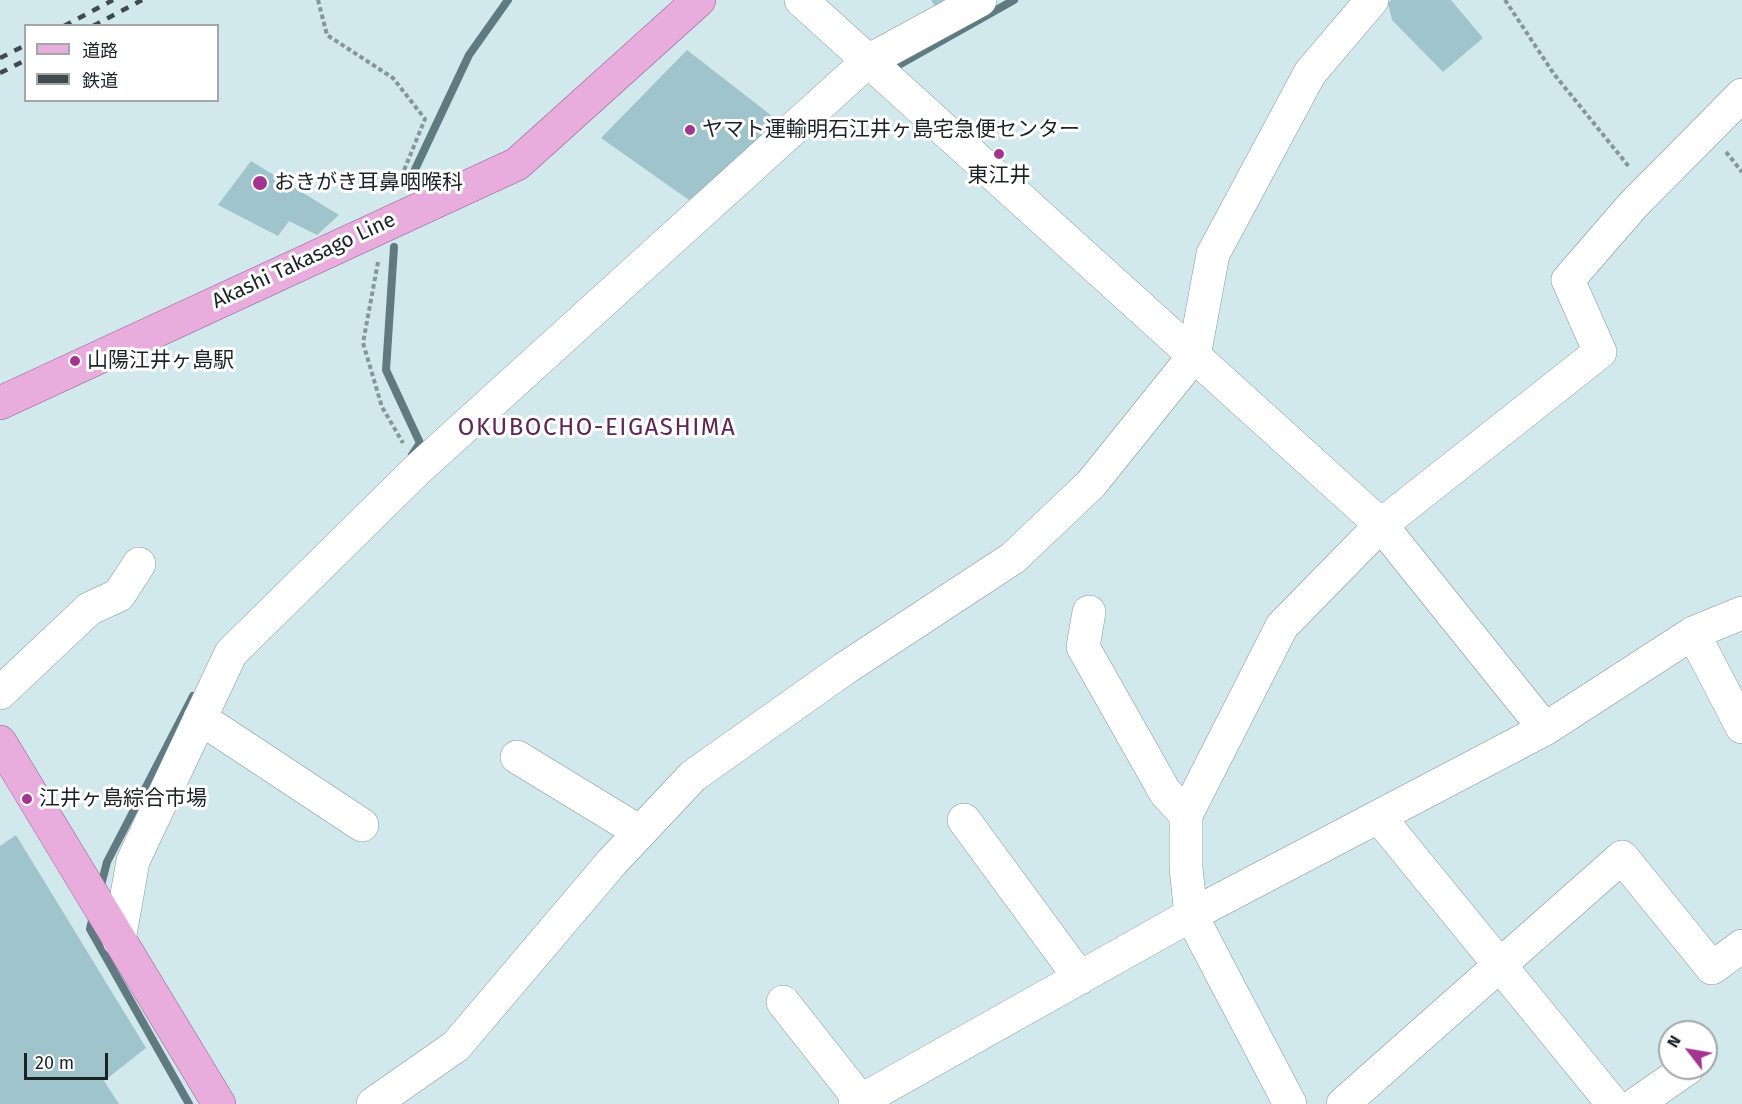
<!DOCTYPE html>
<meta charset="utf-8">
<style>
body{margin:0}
#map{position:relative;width:1742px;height:1104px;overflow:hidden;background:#d1e8ed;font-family:"Fira Sans","Noto Sans JP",sans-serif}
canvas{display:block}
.legend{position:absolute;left:24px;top:24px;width:195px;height:78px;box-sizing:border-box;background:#fff;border:2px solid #a4a7a8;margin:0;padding:8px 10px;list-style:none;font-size:18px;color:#1b2325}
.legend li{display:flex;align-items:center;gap:12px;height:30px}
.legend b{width:30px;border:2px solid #a4a7a8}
.north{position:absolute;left:1658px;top:1020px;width:60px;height:60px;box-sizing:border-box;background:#fff;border:2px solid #a4a7a8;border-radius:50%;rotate:301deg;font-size:16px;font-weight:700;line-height:24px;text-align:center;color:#1b2325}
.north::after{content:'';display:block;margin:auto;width:21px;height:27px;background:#a43491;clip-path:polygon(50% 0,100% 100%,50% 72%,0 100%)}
.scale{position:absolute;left:24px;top:1053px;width:84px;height:27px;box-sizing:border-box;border:3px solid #1b2325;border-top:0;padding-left:8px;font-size:18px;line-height:21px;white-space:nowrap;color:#1b2325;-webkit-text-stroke:4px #fff;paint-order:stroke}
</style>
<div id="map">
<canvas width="1742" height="1104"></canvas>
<ul class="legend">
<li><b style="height:8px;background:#e8addc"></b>道路</li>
<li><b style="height:8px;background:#404b4d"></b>鉄道</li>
</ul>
<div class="north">N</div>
<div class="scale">20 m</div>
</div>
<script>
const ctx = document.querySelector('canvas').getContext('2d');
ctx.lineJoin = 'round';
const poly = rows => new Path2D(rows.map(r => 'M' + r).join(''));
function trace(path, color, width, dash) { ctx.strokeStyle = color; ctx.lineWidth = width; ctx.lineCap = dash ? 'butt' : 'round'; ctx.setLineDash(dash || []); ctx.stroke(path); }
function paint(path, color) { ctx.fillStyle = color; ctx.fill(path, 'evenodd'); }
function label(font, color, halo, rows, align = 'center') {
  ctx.font = font + ' "Fira Sans","Noto Sans JP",sans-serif'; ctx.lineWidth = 6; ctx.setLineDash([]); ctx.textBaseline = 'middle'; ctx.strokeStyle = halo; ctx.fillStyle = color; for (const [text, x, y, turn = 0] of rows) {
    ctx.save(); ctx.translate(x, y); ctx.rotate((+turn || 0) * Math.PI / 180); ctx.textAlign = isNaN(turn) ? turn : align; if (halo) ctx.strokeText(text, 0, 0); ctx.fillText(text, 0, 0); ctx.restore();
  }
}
trace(poly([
 [888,71,1014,0],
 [410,180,469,55,508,0],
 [394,247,386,370,420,443,412,455],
 [100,889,107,862,193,696],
 [93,916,90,929,189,1104]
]), '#5f7b81', 8);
paint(poly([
 [931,0,944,0,935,6],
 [1391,0,1451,0,1483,38,1443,72,1392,20,1388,3],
 [687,50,781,123,689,200,601,138],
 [251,161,339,215,317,235,289,221,278,236,218,205],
 [16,835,146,1048,104,1081,119,1104,0,1104,0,846]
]), '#9fc4cb');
const minor = poly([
 [801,0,1381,525,1545,729],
 [1089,612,1083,647,1165,792,1186,815],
 [1693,633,1742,727],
 [0,693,89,609,119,595,139,564],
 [200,718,362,825],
 [517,757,640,832],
 [1379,817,1613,1104],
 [964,820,1080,978],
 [119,940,133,861,231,653,418,469,868,61,980,0],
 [783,1002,861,1101],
 [373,1104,456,1046,612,862,693,776,844,669,1013,558,1091,484,1194,356,1213,254,1310,73,1372,0],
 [855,1104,1191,915,1545,729,1693,633,1742,613],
 [1290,1104,1191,915,1186,868,1186,815,1282,626,1381,525,1600,352,1568,280,1633,205,1742,95],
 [1343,1104,1622,857,1712,968,1742,946],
 [1636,1104,1688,1068]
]);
const major = poly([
 [0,403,517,164,699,0],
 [0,742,219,1104]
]);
trace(minor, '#80969a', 34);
trace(major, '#965a8c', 34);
trace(poly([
 [318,0,327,35,393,78,425,119,398,185],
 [1505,0,1554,74,1630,168],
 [1726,152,1742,172],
 [378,262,363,343,382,407,403,443]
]), '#86969a', 4, [4.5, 3]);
trace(minor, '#fff', 33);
trace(major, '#e8addc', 33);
trace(poly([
 [64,26,113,0],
 [93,26,142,0],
 [0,58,26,45],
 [0,73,26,60]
]), '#404b4d', 4.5, [8, 8]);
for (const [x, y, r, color] of [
 [690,130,6,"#a43491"],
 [999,154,6,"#a43491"],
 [260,183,8,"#a43491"],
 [75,361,6,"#a43491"],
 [27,799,6,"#a43491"]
]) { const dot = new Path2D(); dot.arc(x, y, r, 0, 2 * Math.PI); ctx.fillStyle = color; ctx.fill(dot); trace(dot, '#fff', 2); }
label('21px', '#1b2325', '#fff', [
 ["ヤマト運輸明石江井ヶ島宅急便センター",702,130],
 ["東江井",999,176,"center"],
 ["おきがき耳鼻咽喉科",274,183],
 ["山陽江井ヶ島駅",87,361],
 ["江井ヶ島綜合市場",39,799]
], 'left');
label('21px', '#1b2325', '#fff', [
 ["Akashi Takasago Line",304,261,-25]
]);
ctx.letterSpacing = '1.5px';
label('24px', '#5e2753', '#fff', [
 ["OKUBOCHO-EIGASHIMA",597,428]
]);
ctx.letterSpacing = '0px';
</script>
